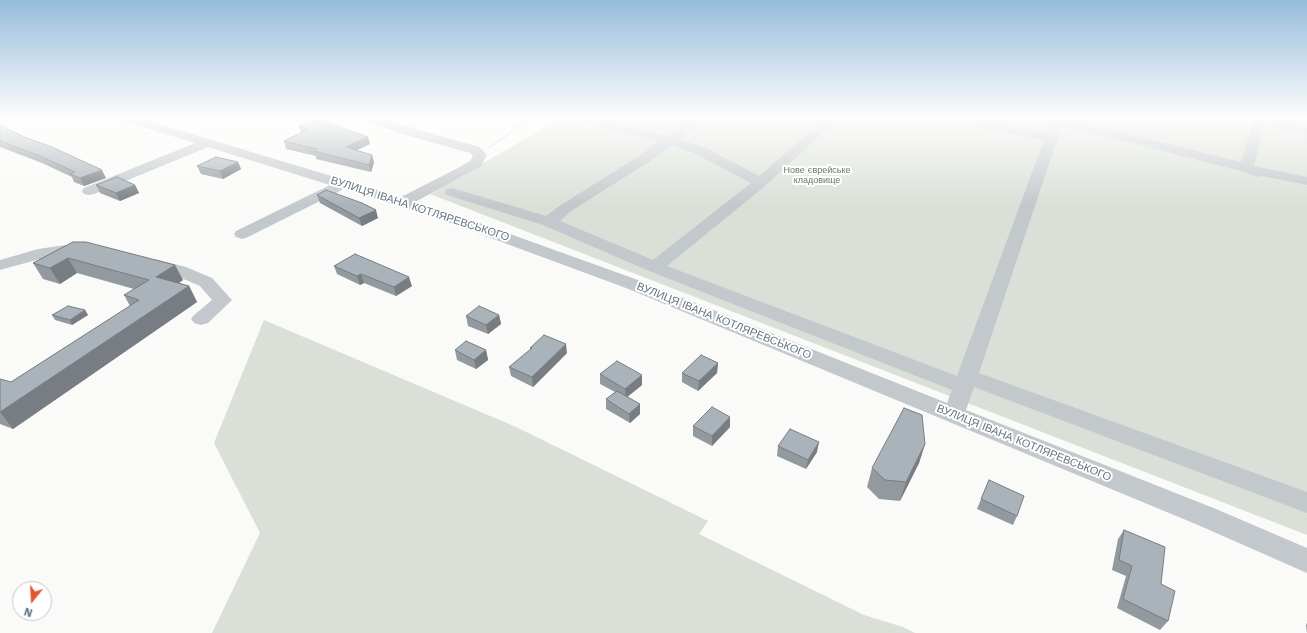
<!DOCTYPE html>
<meta charset="utf-8">
<style>
body{margin:0}
#map{position:relative;width:1307px;height:633px;overflow:hidden;background:#fafaf8;font-family:"Work Sans",sans-serif}
canvas{display:block}
.north{position:absolute;left:12px;top:581px;width:40px;height:40px;box-sizing:border-box;background:#fff;border:1px solid #c1c8cd;border-radius:50%;rotate:198deg;font-size:11px;font-weight:700;line-height:16px;text-align:center;color:#657683}
.north::after{content:'';display:block;margin:auto;width:14px;height:18px;background:#e4572e;clip-path:polygon(50% 0,100% 100%,50% 72%,0 100%)}
</style>
<div id="map">
<canvas width="1307" height="633"></canvas>
<div class="north">N</div>
</div>
<script>
const ctx = document.querySelector('canvas').getContext('2d');
ctx.lineJoin = 'round';
function paint(path, color) { ctx.fillStyle = color; ctx.fill(path, 'evenodd'); }
const poly = rows => new Path2D(rows.map(r => 'M' + r).join(''));
function trace(path, color, width, dash) { ctx.strokeStyle = color; ctx.lineWidth = width; ctx.lineCap = dash ? 'butt' : 'round'; ctx.setLineDash(dash || []); ctx.stroke(path); }
function label(font, color, halo, rows, align = 'center') {
  ctx.font = font + ' "Work Sans",sans-serif'; ctx.lineWidth = 4; ctx.setLineDash([]); ctx.textBaseline = 'middle'; ctx.strokeStyle = halo; ctx.fillStyle = color; for (const [text, x, y, turn = 0] of rows) {
    ctx.save(); ctx.translate(x, y); ctx.rotate((+turn || 0) * Math.PI / 180); ctx.textAlign = isNaN(turn) ? turn : align; if (halo) ctx.strokeText(text, 0, 0); ctx.fillText(text, 0, 0); ctx.restore();
  }
}
paint(poly([
 [561,118,1307,118,1307,535,430,194],
 [264,320,516,427,708,521,699,534,864,615,903,627,915,633,212,633,260,533,214,443]
]), '#dadfd7');
trace(poly([
 [489,148,531,118]
]), '#bbbfc2', 2, [1.5, 1.5]);
paint(poly([
 [121,118,139,118,401,197,458,168,470,161,473,156,470,153,409,136,365,121,363,118,381,118,419,130,480,147,487,155,481,166,415,202,446,211,638,280,947,403,952,390,649,271,543,225,447,195,445,192,447,189,452,188,546,216,561,205,639,156,659,141,579,121,577,118,597,118,667,136,692,118,706,118,704,121,679,139,706,148,759,176,826,118,839,118,765,186,667,266,957,376,1044,140,968,125,961,121,959,118,974,118,1047,132,1050,122,1044,121,1042,118,1064,118,1241,162,1253,121,1250,121,1248,118,1269,118,1307,126,1307,134,1265,124,1254,166,1307,177,1307,185,1262,176,1257,177,1241,171,1062,125,979,373,1307,492,1307,513,974,387,966,410,1216,509,1307,548,1307,573,1198,525,626,288,434,217,344,189,248,237,242,239,236,237,234,234,236,231,330,185,208,147,94,194,89,195,84,194,82,191,84,188,195,143,123,121,121,118],
 [671,145,696,154,751,183,653,260,560,221,571,211,649,162,671,145],
 [66,245,81,245,87,246,89,250,87,254,81,255,66,255,40,259,0,270,0,260,38,249,66,245],
 [154,259,186,267,212,278,232,300,208,323,201,325,194,323,191,319,194,315,212,300,200,286,174,275,148,268,145,264,148,260,154,259]
]), '#c3c8cc');
paint(poly([
 [0,125,106,178,84,186,74,182,72,177,42,163,0,147],
 [299,126,368,137,370,144,357,150,372,155,374,162,371,172,316,159,316,156,286,149,284,141,301,133],
 [238,162,241,169,223,179,201,174,197,166],
 [96,185,135,185,139,193,120,201,100,193],
 [317,195,378,218,362,226,320,203],
 [73,242,183,280,179,283,189,286,197,302,13,429,0,424,0,379,11,382,130,306,124,295,134,289,77,273,60,284,43,279,33,263],
 [334,266,412,286,396,296,364,283,360,285,337,274],
 [85,310,88,315,72,325,55,320,52,315],
 [499,315,501,324,488,334,468,326,466,316],
 [530,348,567,353,533,387,511,376,509,367,530,350],
 [455,350,486,350,488,360,476,369,457,360],
 [718,363,717,373,698,391,682,382,682,373],
 [600,374,642,375,642,385,627,397,640,414,630,423,606,409,606,399,615,392,600,384],
 [730,417,730,427,712,446,693,436,693,426],
 [925,444,919,463,900,501,879,499,867,487,872,468],
 [778,446,817,452,806,469,777,456],
 [989,480,1017,516,1013,525,977,509],
 [1124,530,1161,584,1168,621,1160,630,1117,608,1126,576,1112,570,1118,539],
 [1307,623,1307,633,1306,625]
]), '#929a9f');
paint(poly([
 [368,137,370,144,348,154,345,147],
 [372,155,374,162,371,172,369,165],
 [238,162,241,169,223,179,220,171],
 [102,170,106,178,84,186,80,178],
 [135,185,139,193,120,201,116,193],
 [376,210,378,218,362,226,359,218],
 [68,258,77,273,60,284,50,268],
 [175,265,183,280,164,293,156,277],
 [361,274,364,283,360,285,357,276],
 [409,277,412,286,396,296,394,287],
 [189,286,197,302,13,429,0,412],
 [85,310,88,315,72,325,70,320],
 [499,315,501,324,488,334,486,325],
 [566,344,567,353,533,387,532,377],
 [486,350,488,360,476,369,474,360],
 [718,363,717,373,698,391,699,381],
 [642,375,642,385,626,398,625,389],
 [640,404,640,414,630,423,629,414],
 [730,417,730,427,712,446,712,436],
 [819,442,817,452,806,469,808,460],
 [925,444,919,463,900,501,906,482]
]), '#777d82');
const building = poly([
 [318,119,368,137,345,147,372,155,369,165,314,151,317,149,284,141,307,130,299,126,318,119],
 [0,125,24,137,52,147,102,170,80,178,70,174,75,172,38,155,0,141,0,125],
 [216,157,238,162,220,171,197,166,216,157],
 [117,177,135,185,116,193,96,185,117,177],
 [326,190,362,203,376,210,359,218,317,195,326,190],
 [73,242,86,242,175,265,156,277,189,286,0,412,0,379,11,382,139,300,124,295,149,280,68,258,50,268,33,263,73,242],
 [355,254,409,277,394,287,361,274,357,276,334,266,355,254],
 [68,306,85,310,70,320,52,315,68,306],
 [479,306,499,315,486,325,466,316,479,306],
 [544,335,566,344,532,377,509,367,532,348,530,348,544,335],
 [466,341,486,350,474,360,455,350,466,341],
 [701,355,718,363,699,381,682,373,701,355],
 [617,361,642,375,625,389,600,374,617,361],
 [617,391,640,404,629,414,606,399,617,391],
 [712,407,730,417,712,436,693,426,712,407],
 [904,408,922,415,925,444,906,482,885,480,872,468,904,408],
 [790,429,819,442,808,460,778,446,790,429],
 [989,480,1024,496,1017,516,981,499,989,480],
 [1124,530,1165,547,1161,584,1175,591,1168,621,1123,599,1132,566,1119,560,1124,530]
]);
paint(building, '#aab3b9');
trace(building, '#777d82', 1);
const sky = ctx.createLinearGradient(0, 0, 0, 206);
sky.addColorStop(0, '#96bcdc');
sky.addColorStop(0.57, '#fdfdfc');
sky.addColorStop(1, '#fdfdfc00');
ctx.fillStyle = sky;
ctx.fillRect(0, 0, 1307, 206);
label('9px', '#687a64', '#fff', [
 ["Нове єврейське",817,170],
 ["кладовище",817,180]
]);
label('11px', '#657683', '#fff', [
 ["ВУЛИЦЯ ІВАНА КОТЛЯРЕВСЬКОГО",420,209,18],
 ["ВУЛИЦЯ ІВАНА КОТЛЯРЕВСЬКОГО",724,321,22],
 ["ВУЛИЦЯ ІВАНА КОТЛЯРЕВСЬКОГО",1024,443,22]
]);
</script>
